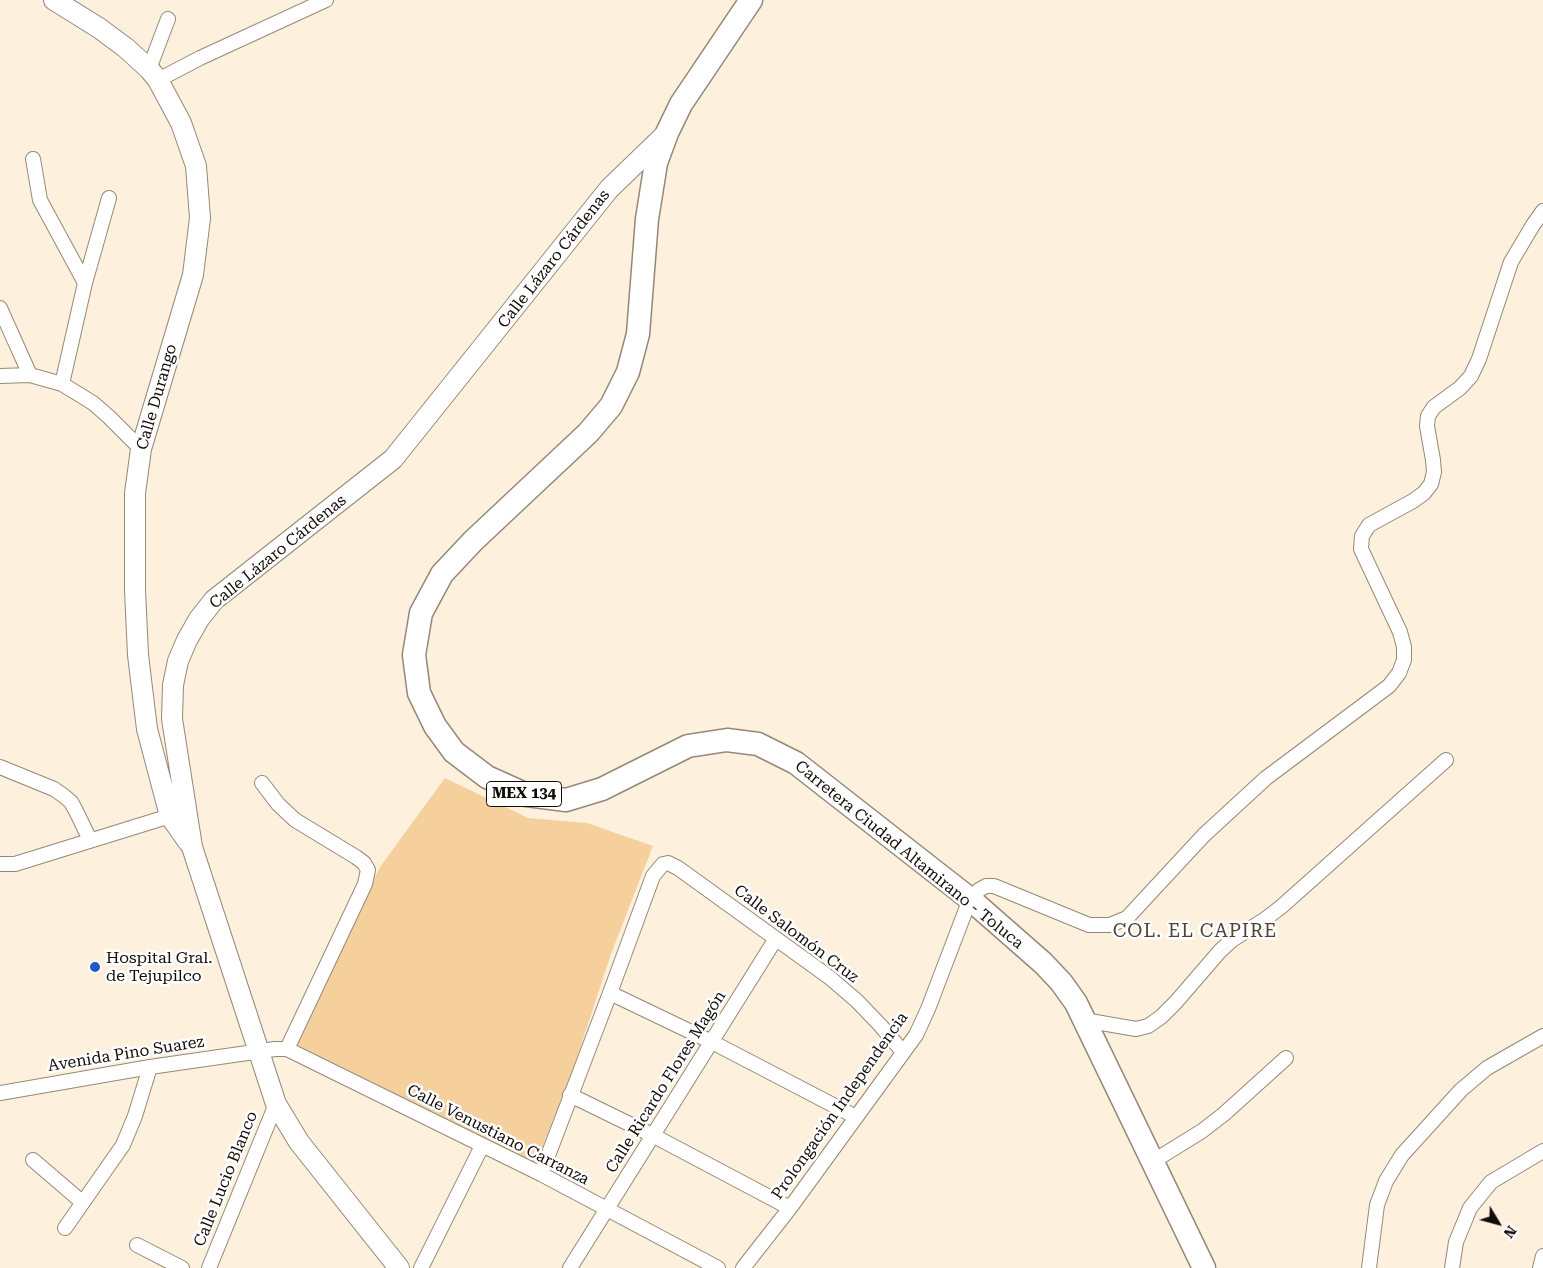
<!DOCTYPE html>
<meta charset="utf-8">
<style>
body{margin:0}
#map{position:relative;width:1543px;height:1268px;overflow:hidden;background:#fdf0dd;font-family:"Roboto Serif",serif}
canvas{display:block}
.north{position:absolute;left:1473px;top:1198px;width:50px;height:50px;-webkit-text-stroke:4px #fff;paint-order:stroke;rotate:127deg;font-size:14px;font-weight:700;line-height:20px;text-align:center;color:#100c06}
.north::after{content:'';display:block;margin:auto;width:18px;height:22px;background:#100c06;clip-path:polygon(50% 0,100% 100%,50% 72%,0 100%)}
</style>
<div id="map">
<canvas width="1543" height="1268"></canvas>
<div class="north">N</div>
</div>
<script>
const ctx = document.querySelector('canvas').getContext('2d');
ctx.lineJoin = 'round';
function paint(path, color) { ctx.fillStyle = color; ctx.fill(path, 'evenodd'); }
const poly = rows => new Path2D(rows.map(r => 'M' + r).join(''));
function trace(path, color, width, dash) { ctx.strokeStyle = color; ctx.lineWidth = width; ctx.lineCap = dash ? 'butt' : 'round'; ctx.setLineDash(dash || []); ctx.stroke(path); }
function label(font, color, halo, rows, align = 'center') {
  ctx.font = font + ' "Roboto Serif",serif'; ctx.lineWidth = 5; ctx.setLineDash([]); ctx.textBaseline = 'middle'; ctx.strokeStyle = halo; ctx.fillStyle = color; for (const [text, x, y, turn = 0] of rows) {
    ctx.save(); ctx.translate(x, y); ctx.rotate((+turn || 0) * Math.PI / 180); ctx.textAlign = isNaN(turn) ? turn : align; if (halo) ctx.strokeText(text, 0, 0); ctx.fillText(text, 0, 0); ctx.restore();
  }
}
paint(poly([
 [445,778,528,818,587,823,653,846,611,954,573,1070,536,1163,293,1043,380,867]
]), '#f6d09c');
const street = poly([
 [149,69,168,19],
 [158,80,200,58,326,0],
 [33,159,40,200,85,283],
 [0,308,30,375],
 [0,376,30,375,62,384,93,403,109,417,141,449],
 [62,384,85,283,109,198],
 [0,767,54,789,64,796,71,802,76,811,90,840],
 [262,783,278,804,295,820,356,857,364,863,368,870,365,884,287,1049],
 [0,864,15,864,170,816],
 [610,993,712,1042,856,1117],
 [1084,1020,1136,1029,1148,1026,1161,1017,1176,1002,1220,951,1232,940,1264,920,1281,907,1446,760],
 [0,1093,150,1067,275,1049,287,1049,541,1174,718,1268],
 [570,1095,654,1136,790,1208],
 [33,1160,82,1202],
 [1152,1162,1202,1131,1224,1114,1286,1058],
 [541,1174,610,993,653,876,663,864,668,863,678,868,829,977,857,1001,880,1025,903,1052],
 [65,1228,123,1145,135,1116,150,1067],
 [137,1245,182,1268],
 [209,1268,276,1104],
 [421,1268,482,1146],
 [570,1268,775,940],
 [743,1268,790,1208,916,1035,928,1009,970,899,979,890,986,886,994,886,1089,925,1110,925,1127,918,1204,835,1266,778,1389,686,1399,673,1404,660,1404,647,1400,632,1361,549,1362,536,1369,525,1413,501,1424,493,1431,484,1434,472,1433,460,1427,426,1428,416,1434,407,1460,388,1471,376,1479,359,1511,262,1533,225,1543,211],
 [1369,1268,1377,1205,1386,1181,1402,1155,1461,1090,1487,1068,1543,1036],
 [1452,1268,1456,1242,1470,1208,1491,1182,1543,1151],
 [1540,1268,1543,1256]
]);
const secondary = poly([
 [54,0,99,28,126,48,149,69,158,80,181,123,196,166,200,218,193,275,141,449,135,493,135,590,138,655,147,729,170,816,189,843],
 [399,1268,299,1142,276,1104,192,847,172,719,173,685,178,661,187,640,199,619,214,600,393,459,609,189,667,133]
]);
const primary = poly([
 [751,0,681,104,667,133,656,163,647,219,638,334,628,372,611,406,588,433,473,541,442,574,421,613,414,655,419,693,435,726,454,752,487,777,527,795,566,800,602,789,688,746,727,740,758,744,796,763,970,899,1043,963,1061,982,1076,1003,1204,1268]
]);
trace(street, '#958878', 16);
trace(secondary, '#958878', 22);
trace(primary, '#958878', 25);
trace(street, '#fff', 14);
trace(secondary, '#fff', 20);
trace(primary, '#fff', 22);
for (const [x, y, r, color] of [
 [95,967,6,"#2558c5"]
]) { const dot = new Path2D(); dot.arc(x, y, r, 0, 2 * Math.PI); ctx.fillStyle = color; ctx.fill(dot); trace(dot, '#fff', 2); }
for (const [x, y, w] of [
 [524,794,75]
]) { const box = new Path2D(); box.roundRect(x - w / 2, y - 12.5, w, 25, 4); ctx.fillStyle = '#fff'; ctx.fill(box); trace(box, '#100c06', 1); }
label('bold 15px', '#100c06', null, [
 ["MEX 134",524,794]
]);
label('16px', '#100c06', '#fff', [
 ["Calle Lázaro Cárdenas",554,259,-52],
 ["Calle Durango",157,397,-74],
 ["Calle Lázaro Cárdenas",278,552,-39],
 ["Carretera Ciudad Altamirano - Toluca",909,855,39],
 ["Calle Salomón Cruz",796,934,37],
 ["Avenida Pino Suarez",126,1054,-9],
 ["Calle Ricardo Flores Magón",666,1082,-58],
 ["Prolongación Independencia",840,1106,-55],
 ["Calle Venustiano Carranza",498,1135,27],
 ["Calle Lucio Blanco",226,1179,-68]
]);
label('16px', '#100c06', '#fff', [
 ["Hospital Gral.",106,958],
 ["de Tejupilco",106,976]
], 'left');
ctx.letterSpacing = '1px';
label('19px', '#4f4435', '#fff', [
 ["COL. EL CAPIRE",1195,931]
]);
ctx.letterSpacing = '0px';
</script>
